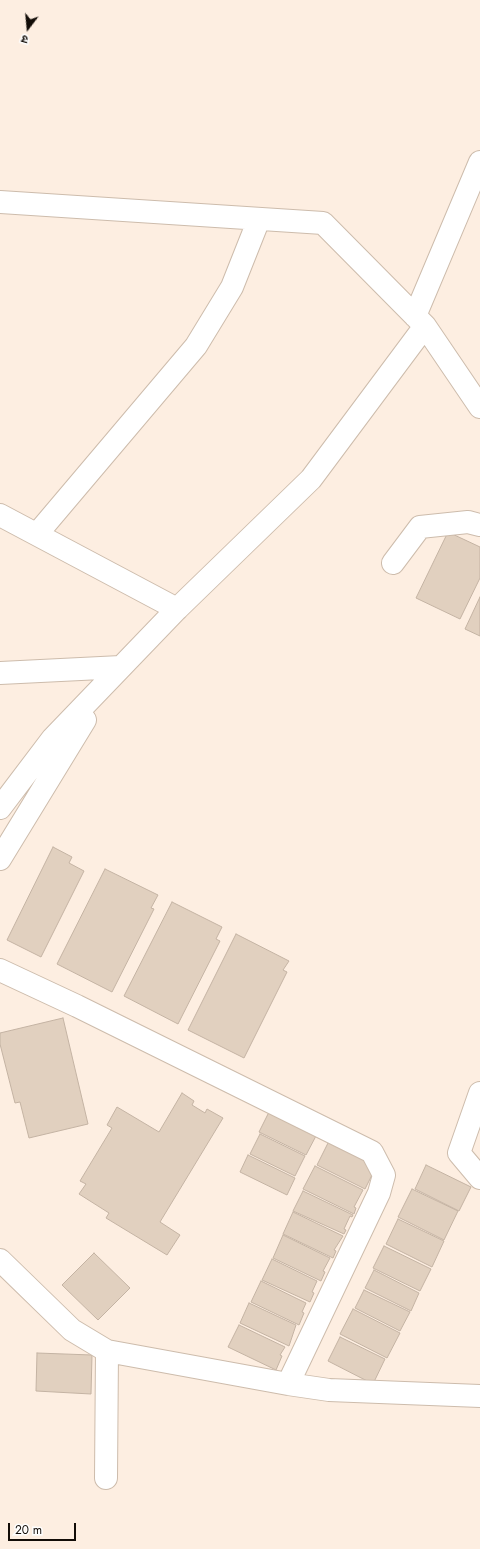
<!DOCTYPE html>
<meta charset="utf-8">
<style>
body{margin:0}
#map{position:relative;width:480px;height:1549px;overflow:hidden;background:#fdeee1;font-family:Jost,"Noto Sans Devanagari",sans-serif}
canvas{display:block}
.north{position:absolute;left:8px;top:8px;width:40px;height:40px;-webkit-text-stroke:3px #fefefe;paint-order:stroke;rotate:196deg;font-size:11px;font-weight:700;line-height:16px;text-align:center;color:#120c07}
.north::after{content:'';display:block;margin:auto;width:14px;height:18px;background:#120c07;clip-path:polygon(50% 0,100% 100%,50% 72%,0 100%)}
.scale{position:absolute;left:8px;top:1523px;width:68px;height:18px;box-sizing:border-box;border:2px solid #120c07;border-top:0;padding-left:5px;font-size:12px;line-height:14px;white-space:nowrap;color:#120c07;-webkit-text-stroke:3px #fefefe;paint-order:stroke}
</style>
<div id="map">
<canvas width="480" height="1549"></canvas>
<div class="north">उ</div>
<div class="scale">20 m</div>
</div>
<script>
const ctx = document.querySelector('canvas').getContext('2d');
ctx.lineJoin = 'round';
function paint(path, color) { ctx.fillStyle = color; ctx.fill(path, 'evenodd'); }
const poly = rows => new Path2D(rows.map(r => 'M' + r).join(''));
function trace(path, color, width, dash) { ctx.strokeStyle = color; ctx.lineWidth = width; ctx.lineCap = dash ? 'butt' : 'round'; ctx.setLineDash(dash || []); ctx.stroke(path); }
const building = poly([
 [448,532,480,547,480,578,460,619,416,598,448,532],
 [480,597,480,636,465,629,480,597],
 [53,847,72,857,69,863,84,871,41,957,7,940,53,847],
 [105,869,158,895,151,908,154,909,112,992,57,964,105,869],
 [172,902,222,927,216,939,220,941,178,1024,124,996,172,902],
 [236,934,289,961,283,970,287,972,244,1058,188,1030,236,934],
 [63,1018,88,1124,29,1138,20,1102,15,1103,0,1044,0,1033,63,1018],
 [182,1093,194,1101,192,1105,205,1113,207,1109,223,1118,160,1222,180,1235,167,1255,106,1218,109,1213,79,1194,86,1184,80,1181,112,1128,107,1125,117,1107,159,1132,182,1093],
 [270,1110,317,1134,306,1155,259,1132,270,1110],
 [260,1134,305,1156,295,1176,250,1154,260,1134],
 [329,1141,377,1165,365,1189,317,1165,329,1141],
 [248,1155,295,1178,287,1195,240,1172,248,1155],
 [426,1165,471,1187,459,1211,415,1189,426,1165],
 [315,1166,363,1190,354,1207,356,1208,354,1214,303,1189,315,1166],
 [412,1189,458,1211,444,1240,398,1217,412,1189],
 [303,1191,353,1215,352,1217,350,1216,344,1229,346,1230,344,1234,293,1211,303,1191],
 [293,1212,343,1236,334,1250,336,1251,333,1258,283,1234,293,1212],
 [398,1219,444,1241,432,1267,386,1244,398,1219],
 [283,1235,330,1258,323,1271,325,1272,321,1281,273,1258,283,1235],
 [384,1246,431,1269,420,1291,373,1268,384,1246],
 [94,1253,130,1288,98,1320,62,1285,94,1253],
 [272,1259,317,1281,312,1292,314,1293,310,1302,262,1280,272,1259],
 [374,1270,419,1293,411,1311,365,1288,374,1270],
 [261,1281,306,1303,302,1312,304,1313,299,1325,251,1302,261,1281],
 [364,1290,410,1312,400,1331,355,1308,364,1290],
 [249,1303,296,1325,289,1346,240,1323,249,1303],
 [353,1309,400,1333,387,1358,340,1334,353,1309],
 [239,1325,285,1347,280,1355,282,1356,276,1370,228,1347,239,1325],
 [340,1337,385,1359,373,1384,328,1361,340,1337],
 [37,1353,92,1355,91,1394,36,1391,37,1353]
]);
paint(building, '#e1d0bf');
trace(building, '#c4b3a3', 1);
const minor = poly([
 [0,202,323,223,425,326,480,407],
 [415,316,480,162],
 [0,515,177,609],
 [37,534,196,346,232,287,259,219],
 [393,563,420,527,468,522,480,525],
 [0,673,121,667],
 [0,808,53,738,177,609,311,479,425,326],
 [0,859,85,720],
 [0,970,77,1006,372,1152,384,1175,379,1193,288,1384],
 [480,1093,459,1153,480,1178],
 [0,1260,72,1330,107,1351,288,1384,329,1390,480,1396],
 [106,1478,107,1351]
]);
trace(minor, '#cdbcac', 24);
trace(minor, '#fff', 22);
</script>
